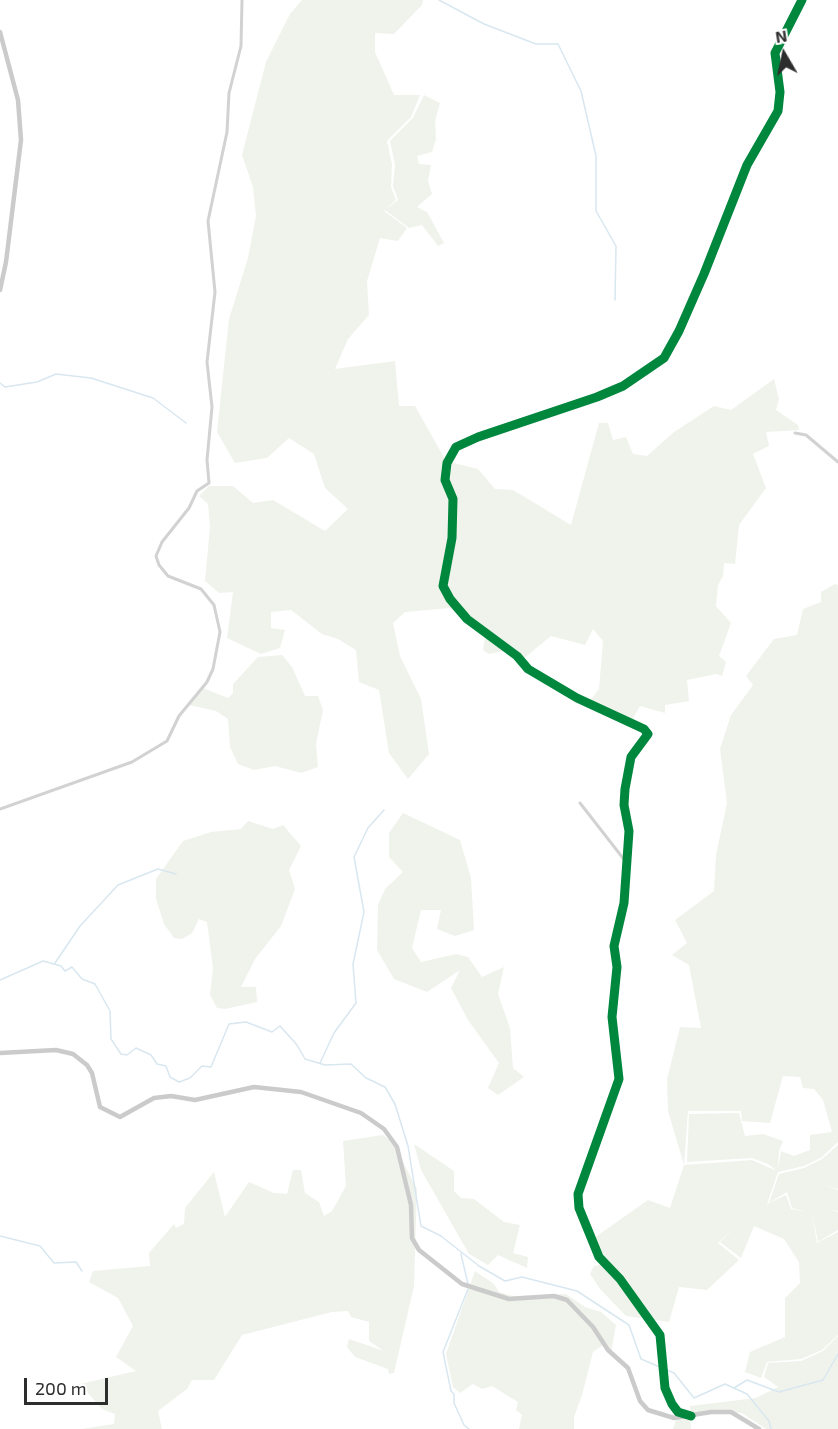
<!DOCTYPE html>
<style>
body{margin:0}
#map{position:relative;width:838px;height:1429px;overflow:hidden;background:#fff;font-family:"Exo 2",sans-serif}
canvas{display:block}
.north{position:absolute;left:754px;top:24px;width:60px;height:60px;-webkit-text-stroke:4px #fff;paint-order:stroke;rotate:351deg;font-size:16px;font-weight:700;line-height:24px;text-align:center;color:#2d2d2d}
.north::after{content:'';display:block;margin:auto;width:21px;height:27px;background:#2d2d2d;clip-path:polygon(50% 0,100% 100%,50% 72%,0 100%)}
.scale{position:absolute;left:24px;top:1378px;width:84px;height:27px;box-sizing:border-box;border:3px solid #2d2d2d;border-top:0;padding-left:8px;font-size:18px;line-height:21px;white-space:nowrap;color:#2d2d2d;-webkit-text-stroke:4px #fff;paint-order:stroke}
</style>
<div id="map">
<canvas width="838" height="1429"></canvas>
<div class="north">N</div>
<div class="scale">200 m</div>
</div>
<script>
const ctx = document.querySelector('canvas').getContext('2d');
ctx.lineJoin = 'round';
function paint(path, color) { ctx.fillStyle = color; ctx.fill(path, 'evenodd'); }
const poly = rows => new Path2D(rows.map(r => 'M' + r).join(''));
function trace(path, color, width, dash) { ctx.strokeStyle = color; ctx.lineWidth = width; ctx.lineCap = dash ? 'butt' : 'round'; ctx.setLineDash(dash || []); ctx.stroke(path); }
paint(poly([
 [302,0,423,0,422,5,394,34,375,33,375,52,394,95,420,95,411,117,387,141,392,164,391,187,396,200,384,211,407,228,398,241,380,238,367,281,369,315,348,339,335,369,395,361,399,406,415,406,446,461,478,469,495,489,513,490,571,525,599,423,608,423,613,440,626,437,633,454,647,456,674,432,714,406,731,410,774,379,779,399,776,410,798,425,799,430,766,432,769,446,753,454,766,488,739,525,735,564,724,563,723,576,718,585,716,606,731,623,719,656,726,662,722,676,716,674,687,680,689,701,665,705,665,713,640,706,631,722,589,702,599,689,603,641,593,629,585,645,551,636,523,659,512,649,489,654,483,650,485,637,450,608,405,612,393,623,400,656,421,699,429,754,408,779,389,753,379,690,359,682,356,650,338,639,322,634,291,610,271,612,271,628,285,630,280,648,261,654,227,638,233,592,219,593,205,581,210,527,208,504,199,496,209,486,233,486,253,503,273,500,325,531,348,509,325,488,314,454,289,438,267,458,235,463,217,432,229,319,248,258,256,216,253,187,242,155,266,62,290,14],
 [424,95,440,103,435,121,436,139,432,152,417,156,419,164,431,165,428,181,432,194,417,207,427,212,444,243,438,246,422,225,409,228,385,210,398,200,393,186,395,165,390,141,413,118],
 [835,584,838,585,838,1142,822,1157,804,1166,778,1172,767,1204,786,1195,791,1209,806,1212,792,1208,787,1192,769,1203,779,1174,804,1168,822,1159,838,1145,838,1189,825,1185,838,1190,838,1211,832,1210,838,1212,838,1230,818,1242,812,1213,817,1243,838,1232,838,1335,822,1350,801,1359,767,1362,761,1378,745,1372,750,1352,785,1337,785,1298,800,1283,799,1262,784,1239,754,1226,741,1258,720,1242,736,1226,718,1243,739,1260,707,1290,679,1287,669,1322,626,1316,601,1290,590,1274,594,1266,604,1264,594,1238,648,1200,670,1208,684,1165,752,1160,777,1171,768,1164,752,1158,687,1162,689,1114,739,1113,745,1136,763,1134,783,1141,779,1151,778,1169,781,1151,794,1156,810,1150,810,1135,832,1132,823,1100,814,1089,803,1088,800,1077,783,1076,770,1123,742,1121,741,1111,688,1111,684,1165,668,1111,667,1079,680,1027,701,1028,689,965,672,955,687,943,675,920,714,891,716,855,727,803,720,749,731,715,753,685,746,676,774,639,797,635,803,609,821,602,821,592],
 [282,655,292,667,305,696,318,696,323,710,316,744,318,767,301,773,275,766,254,770,238,764,230,747,228,719,216,711,189,705,203,688,228,698,233,693,233,684,258,657],
 [403,813,460,840,471,878,474,930,455,936,437,929,441,910,421,910,412,948,421,962,456,954,468,957,482,977,504,967,498,994,510,1028,513,1068,524,1077,498,1095,488,1088,499,1063,468,1020,451,988,460,970,427,992,394,979,377,950,378,905,385,889,403,872,389,857,389,833],
 [248,821,273,829,283,825,301,846,289,870,295,889,281,926,255,959,241,987,256,987,257,1002,225,1009,217,1008,210,995,213,968,207,922,199,919,192,933,182,939,174,938,164,924,156,899,156,879,183,841,211,832,241,829],
 [383,1135,393,1143,417,1189,414,1286,394,1373,389,1374,388,1369,355,1357,347,1347,349,1339,384,1351,369,1341,369,1322,351,1317,348,1311,332,1312,242,1335,214,1380,192,1380,187,1389,158,1411,162,1429,82,1429,114,1424,115,1414,102,1409,80,1384,136,1371,116,1357,133,1326,118,1298,89,1282,93,1271,150,1266,149,1253,174,1224,176,1228,184,1224,185,1208,214,1172,225,1217,249,1182,274,1193,287,1194,293,1170,301,1170,305,1193,319,1202,324,1216,332,1211,346,1186,343,1141],
 [414,1144,454,1171,454,1191,461,1198,474,1199,504,1222,520,1225,513,1253,528,1257,527,1268,498,1255,488,1265,469,1254,421,1170],
 [475,1271,494,1284,499,1292,513,1296,566,1294,585,1307,601,1312,616,1325,611,1353,603,1345,593,1352,582,1395,574,1417,574,1429,519,1429,522,1415,516,1410,518,1402,492,1386,482,1389,473,1384,460,1393,453,1387,446,1354],
 [838,1336,838,1429,766,1429,742,1413,708,1410,690,1418,691,1429,673,1429,676,1420,690,1414,690,1406,756,1398,778,1387,764,1377,768,1363,801,1361,823,1351]
]), '#f0f3eb');
trace(poly([
 [439,0,484,24,536,44,558,44,581,91,596,156,596,211,616,246,615,300],
 [0,383,5,387,37,382,56,374,91,378,153,398,186,423],
 [55,963,80,926,118,885,158,869,176,874],
 [0,980,43,961,61,966,65,971,72,967,82,979,95,984,110,1011,111,1039,121,1054,127,1055,136,1048,151,1055,157,1064,166,1066,170,1077,179,1082,190,1078,202,1066,211,1067,229,1024,246,1022,272,1032,280,1026,297,1045,305,1059,325,1065,351,1064,366,1078,385,1087,395,1104,408,1146,421,1226,441,1236,479,1266,505,1281,522,1277,577,1291,629,1325,641,1359,674,1373,694,1398,725,1384,747,1394,769,1421,771,1429],
 [320,1063,334,1033,356,1003,353,964,364,912,354,857,368,828,384,810],
 [0,1236,40,1246,54,1263,76,1262,82,1271],
 [461,1254,468,1284],
 [468,1289,443,1352,451,1391,454,1394,454,1403,464,1425,469,1429],
 [734,1388,747,1380,779,1392,823,1380,838,1354]
]), '#d8e7f0', 1.5);
trace(poly([
 [795,433,806,435,838,462],
 [580,803,626,862],
 [0,809,132,762,167,741,179,716,207,682,213,669,220,632,214,605,201,589,168,576,159,565,156,556,162,542,189,508,197,491,209,483,207,460,212,407,207,362,215,292,208,221,227,132,229,93,241,46,242,0],
 [686,1415,678,1412,665,1388,660,1335,620,1279,599,1257,579,1208,578,1194,619,1079,612,1017,617,967,614,946,624,903,629,831,624,805,625,789,631,757,648,734,644,729,577,698,528,669,517,656,467,619,450,599,443,586,452,538,453,499,445,480,447,463,456,447,478,437,597,397,623,386,664,358,679,331,704,274,747,165,778,111,780,92,775,53,802,0]
]), '#d2d2d2', 3);
trace(poly([
 [0,32,18,100,21,140,6,262,0,290],
 [0,1053,56,1050,73,1054,87,1065,92,1073,100,1107,120,1117,154,1098,171,1096,195,1100,254,1087,301,1092,361,1113,384,1129,397,1147,411,1205,412,1238,419,1250,462,1284,509,1299,554,1296,567,1300,593,1327,608,1350,628,1368,640,1401,648,1410,674,1418,711,1412,731,1412,759,1429]
]), '#cbcbcb', 4.5);
trace(poly([
 [691,1416,678,1412,672,1404,665,1388,660,1335,620,1279,599,1257,579,1208,578,1194,619,1079,612,1017,617,967,614,946,624,903,629,831,624,805,625,789,631,757,648,734,644,729,577,698,528,669,517,656,467,619,450,599,443,586,452,538,453,499,445,480,447,463,456,447,478,437,597,397,623,386,664,358,679,331,704,274,747,165,778,111,780,92,775,53,802,0]
]), '#00873e', 9);
</script>
